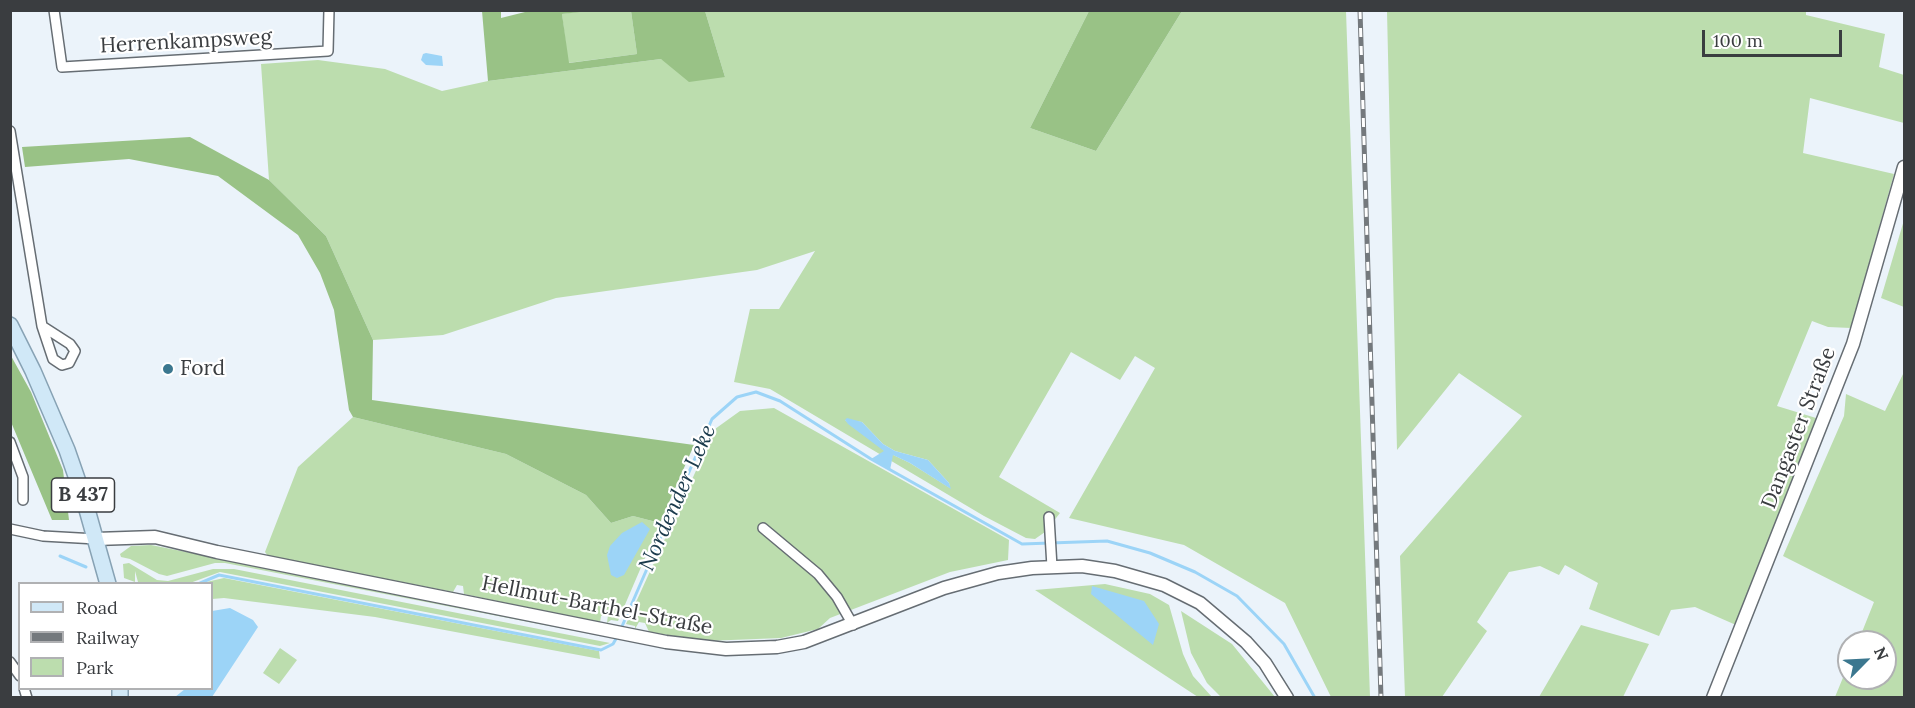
<!DOCTYPE html>
<meta charset="utf-8">
<style>
body{margin:0}
#map{position:relative;width:1915px;height:708px;overflow:hidden;background:#ebf3fa;font-family:Lora,serif}
canvas{display:block}
.frame{position:absolute;inset:0;border:12px solid #3a3d40;pointer-events:none}
.legend{position:absolute;left:18px;top:582px;width:195px;height:108px;box-sizing:border-box;background:#fff;border:2px solid #b0b1b3;margin:0;padding:8px 10px;list-style:none;font-size:18px;color:#3a3d40}
.legend li{display:flex;align-items:center;gap:12px;height:30px}
.legend b{width:30px;border:2px solid #b0b1b3}
.north{position:absolute;left:1837px;top:630px;width:60px;height:60px;box-sizing:border-box;background:#fff;border:2px solid #b0b1b3;border-radius:50%;rotate:66deg;font-size:16px;font-weight:700;line-height:24px;text-align:center;color:#3a3d40}
.north::after{content:'';display:block;margin:auto;width:21px;height:27px;background:#3b778f;clip-path:polygon(50% 0,100% 100%,50% 72%,0 100%)}
.scale{position:absolute;left:1702px;top:30px;width:140px;height:27px;box-sizing:border-box;border:3px solid #3a3d40;border-top:0;padding-left:8px;font-size:18px;line-height:21px;white-space:nowrap;color:#3a3d40;-webkit-text-stroke:4px #fff;paint-order:stroke}
</style>
<div id="map">
<canvas width="1915" height="708"></canvas>
<div class="frame"></div>
<ul class="legend">
<li><b style="height:8px;background:#d0e8f7"></b>Road</li>
<li><b style="height:8px;background:#74797d"></b>Railway</li>
<li><b style="height:16px;background:#bcddae"></b>Park</li>
</ul>
<div class="north">N</div>
<div class="scale">100 m</div>
</div>
<script>
const ctx = document.querySelector('canvas').getContext('2d');
ctx.lineJoin = 'round';
function paint(path, color) { ctx.fillStyle = color; ctx.fill(path, 'evenodd'); }
const poly = rows => new Path2D(rows.map(r => 'M' + r).join(''));
function trace(path, color, width, dash) { ctx.strokeStyle = color; ctx.lineWidth = width; ctx.lineCap = dash ? 'butt' : 'round'; ctx.setLineDash(dash || []); ctx.stroke(path); }
function label(font, color, halo, rows, align = 'center') {
  ctx.font = font + ' Lora,serif'; ctx.lineWidth = 4.5; ctx.setLineDash([]); ctx.textBaseline = 'middle'; ctx.strokeStyle = halo; ctx.fillStyle = color; for (const [text, x, y, turn = 0] of rows) {
    ctx.save(); ctx.translate(x, y); ctx.rotate((+turn || 0) * Math.PI / 180); ctx.textAlign = isNaN(turn) ? turn : align; if (halo) ctx.strokeText(text, 0, 0); ctx.fillText(text, 0, 0); ctx.restore();
  }
}
paint(poly([
 [589,10,631,11,637,54,568,63,562,14],
 [1806,10,1806,15,1885,34,1879,67,1904,75,1904,123,1810,98,1803,153,1894,174,1851,328,1828,327,1812,321,1777,406,1816,418,1736,625,1695,607,1671,610,1659,636,1589,609,1598,583,1565,565,1559,575,1540,566,1509,572,1477,622,1487,631,1442,697,1405,697,1400,556,1522,416,1459,373,1397,450,1387,11],
 [705,11,1089,11,1030,128,1096,151,1182,11,1346,11,1370,697,1331,697,1285,603,1184,545,1069,518,1155,368,1135,356,1120,380,1071,352,999,477,1060,513,1045,532,1035,539,1026,538,984,516,770,389,734,382,750,309,779,309,815,251,757,270,556,298,443,335,373,340,326,236,269,180,261,64,318,60,385,69,442,91,488,81,661,59,725,77],
 [845,420,862,422,883,444,895,451,928,460,949,483,950,488,910,463,885,451],
 [1904,220,1904,307,1881,298],
 [1904,372,1904,697,1835,697,1849,663,1849,678,1885,678,1885,642,1858,642,1874,602,1783,556,1844,416,1846,394,1885,411],
 [774,408,1009,540,1008,560,950,572,830,618,818,629,781,638,706,641,649,632,645,623,639,622,635,629,635,626,626,624,715,429,740,411],
 [353,417,506,454,586,495,611,523,633,516,660,523,618,621,611,620,607,623,608,615,605,614,601,616,600,623,464,594,463,586,457,585,453,592,268,556,265,552,298,467],
 [151,545,600,634,601,636,225,563,215,563,167,576,159,574,130,559,121,557,120,554,131,546],
 [129,563,157,580,168,581,213,569,234,569,610,643,600,646,220,572,190,583,142,583,138,582,135,571,135,582,124,578,123,564],
 [224,578,599,651,600,659,375,617,224,598,212,599,212,584,202,583],
 [1105,584,1150,594,1169,605,1183,654,1193,676,1212,697,1198,697,1035,590],
 [1181,611,1232,644,1275,697,1220,696,1207,683,1191,653],
 [1581,625,1649,644,1623,697,1539,697],
 [280,648,297,660,279,684,263,673]
]), '#bcddae');
paint(poly([
 [482,11,501,11,501,18,529,11,589,11,562,14,569,63,637,54,631,11,705,11,725,77,689,82,661,59,488,81],
 [1089,11,1182,11,1096,151,1030,128],
 [190,137,269,180,326,236,373,340,372,400,694,445,660,523,633,516,611,523,586,495,506,454,353,417,349,410,334,310,320,273,298,235,218,176,129,159,25,167,22,147],
 [10,354,31,392,63,470,69,520,52,520,11,422]
]), '#99c286');
paint(poly([
 [426,53,442,56,443,66,426,65,421,60,423,54],
 [847,418,862,422,883,444,895,451,928,460,949,483,951,489,910,463,893,455,890,470,871,459,884,451,848,424,845,420],
 [642,522,650,529,624,575,617,578,611,575,607,555,610,546,622,533],
 [1092,586,1144,601,1159,624,1153,645,1091,594],
 [230,608,253,620,258,627,212,697,175,697,185,689,212,688,212,611]
]), '#9cd4f7');
trace(poly([
 [60,556,86,567],
 [198,584,219,575,601,650,613,644,617,637],
 [620,631,712,419,737,397,756,392,780,401,871,459,1022,544,1107,541,1150,553,1195,572,1237,596,1284,644,1315,698]
]), '#9cd4f7', 3);
const minor = poly([
 [54,10,62,67,328,51,329,10],
 [10,131,42,326,53,359,62,365,69,363,75,351,70,344,42,326],
 [10,442,23,477,23,500],
 [1049,517,1052,567],
 [763,528,818,574,837,597,853,625],
 [10,529,43,536,96,539],
 [10,662,20,676],
 [24,688,27,698]
]);
const tertiary = poly([
 [96,539,155,537,217,552,666,642,726,649,777,647,804,642,944,588,998,573,1032,568,1082,566,1115,571,1164,585,1200,603,1246,642,1265,663,1287,698],
 [1713,698,1853,344,1904,167]
]);
const primary = poly([
 [10,325,33,371,67,450,84,499,108,584],
 [120,698,120,688]
]);
trace(minor, '#666d73', 12);
trace(tertiary, '#666d73', 15);
trace(primary, '#87a2b4', 18);
trace(minor, '#fff', 9);
trace(tertiary, '#fff', 12);
trace(primary, '#d0e8f7', 15);
const rail = poly([
 [1360,10,1381,698]
]);
trace(rail, '#74797d', 5);
trace(rail, '#fff', 3, [9]);
for (const [x, y, r, color] of [
 [168,369,6,"#3b778f"]
]) { const dot = new Path2D(); dot.arc(x, y, r, 0, 2 * Math.PI); ctx.fillStyle = color; ctx.fill(dot); trace(dot, '#fff', 2); }
for (const [x, y, w] of [
 [83,495,63]
]) { const box = new Path2D(); box.roundRect(x - w / 2, y - 17, w, 34, 4.5); ctx.fillStyle = '#fff'; ctx.fill(box); trace(box, '#3a3d40', 1.5); }
label('bold 20px', '#3a3d40', null, [
 ["B 437",83,495]
]);
label('21px', '#3a3d40', '#fff', [
 ["Herrenkampsweg",186,42,-3],
 ["Dangaster Straße",1799,428,-69],
 ["Hellmut-Barthel-Straße",597,606,11]
]);
label('21px', '#3a3d40', '#fff', [
 ["Ford",180,369]
], 'left');
label('italic 22px', '#1a3a4c', '#fff', [
 ["Nordender Leke",678,498,-66]
]);
</script>
